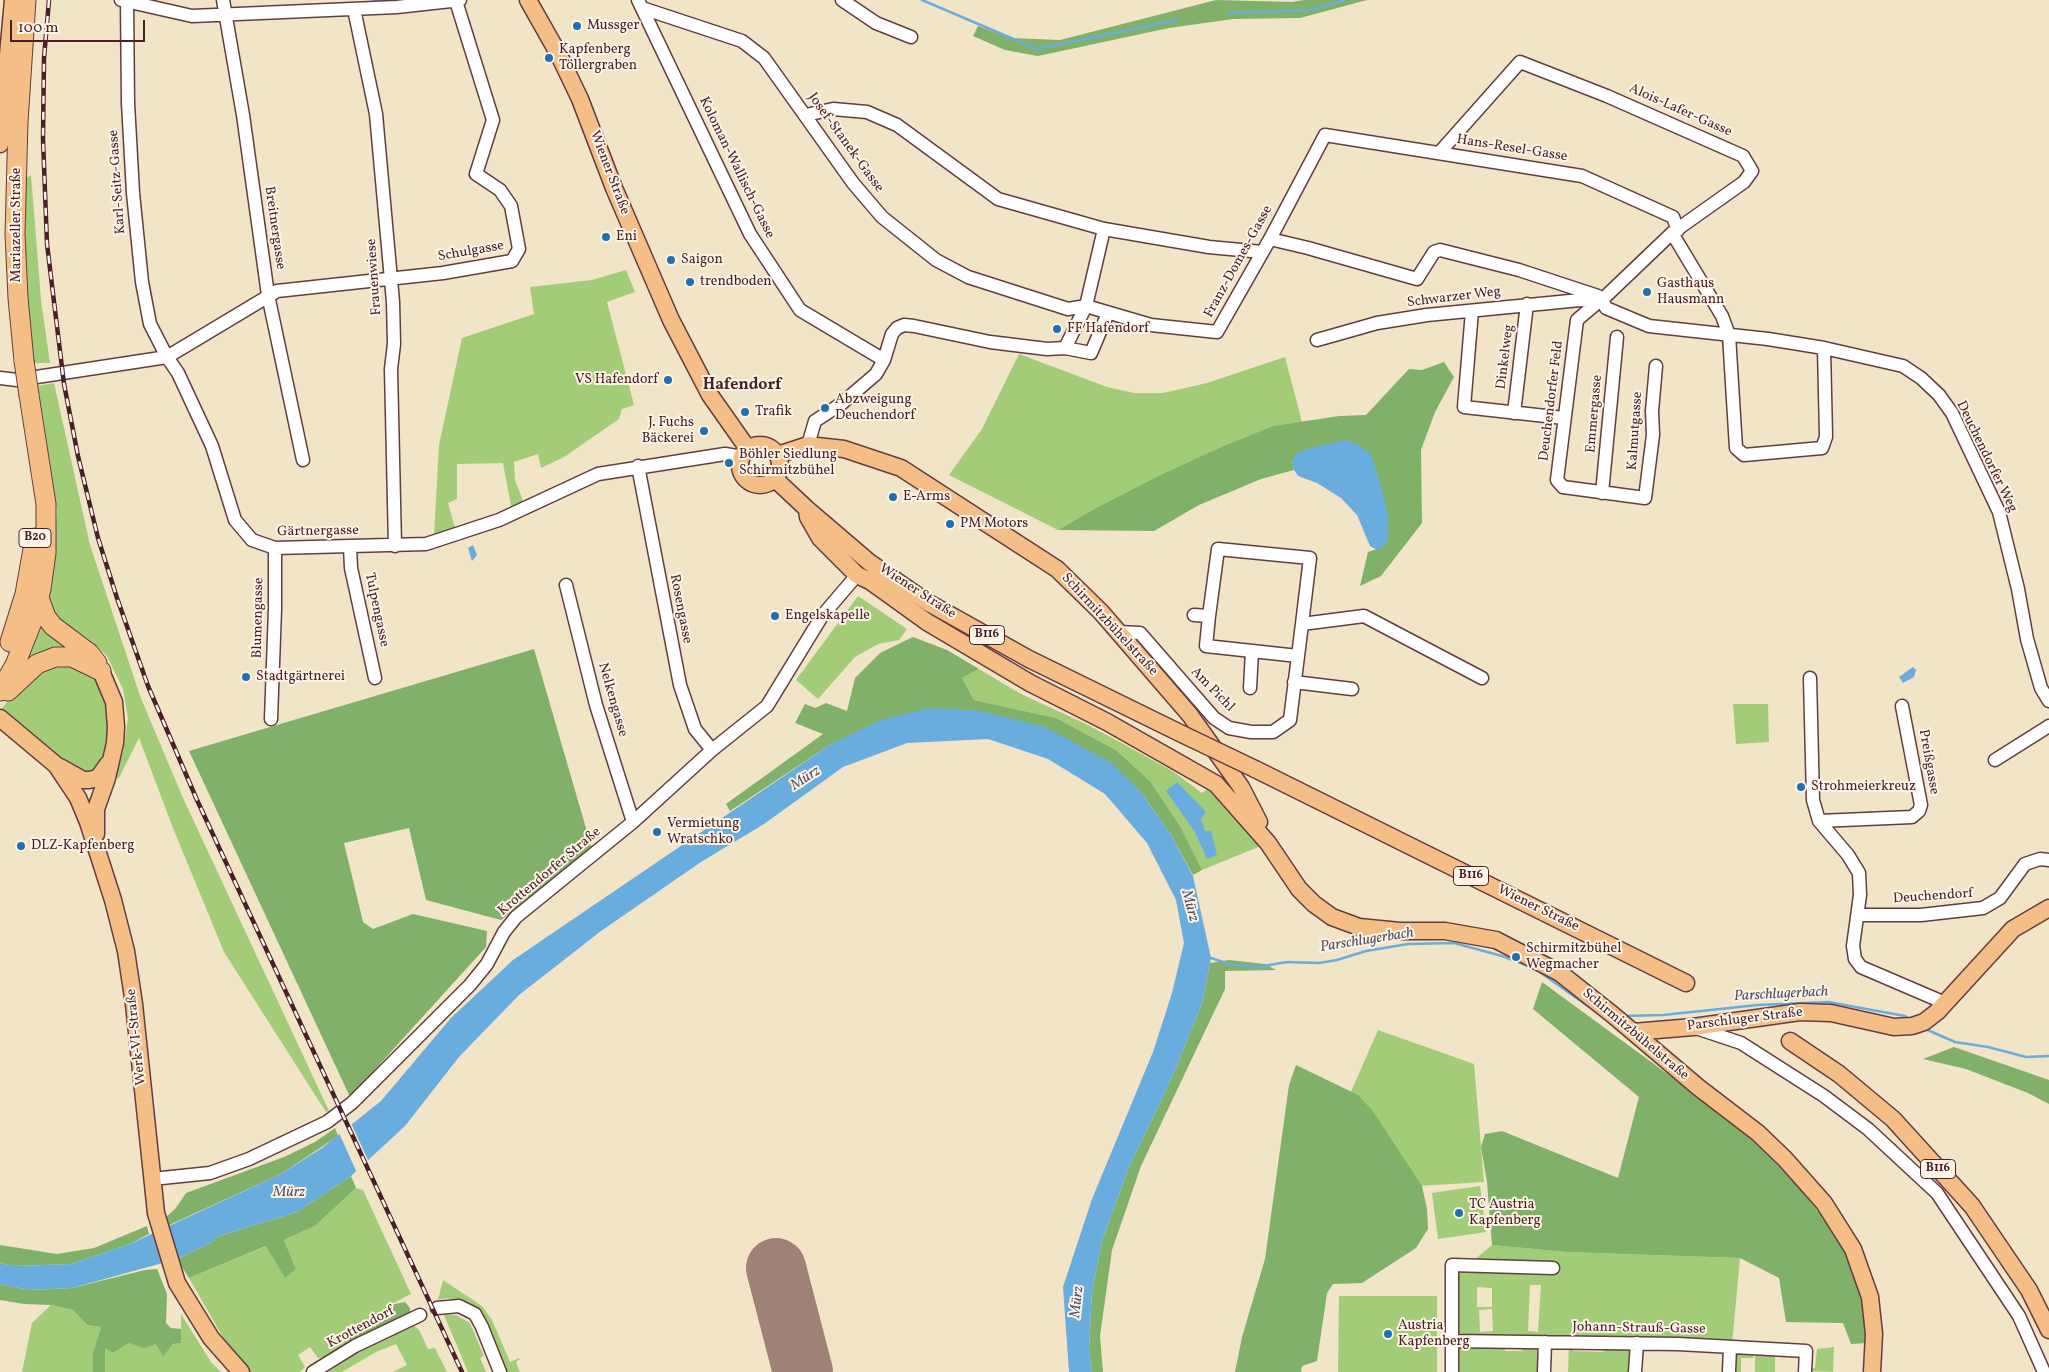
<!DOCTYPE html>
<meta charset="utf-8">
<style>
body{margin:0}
#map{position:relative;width:2049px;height:1372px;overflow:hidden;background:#f1e4c7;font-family:Vollkorn,serif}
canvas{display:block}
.scale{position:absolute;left:10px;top:20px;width:135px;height:22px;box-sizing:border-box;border:2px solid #4a1f2b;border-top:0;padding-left:6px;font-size:15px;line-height:18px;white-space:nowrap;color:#4a1f2b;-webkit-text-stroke:4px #fcf5e5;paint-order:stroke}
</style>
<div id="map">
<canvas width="2049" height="1372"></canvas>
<div class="scale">100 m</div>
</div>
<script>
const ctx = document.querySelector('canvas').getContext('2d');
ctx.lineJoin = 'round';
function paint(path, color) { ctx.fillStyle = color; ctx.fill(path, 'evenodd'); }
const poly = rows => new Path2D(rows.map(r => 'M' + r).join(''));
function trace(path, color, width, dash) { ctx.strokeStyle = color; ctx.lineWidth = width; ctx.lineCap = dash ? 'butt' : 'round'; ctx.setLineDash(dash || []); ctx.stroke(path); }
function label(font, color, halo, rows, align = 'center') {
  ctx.font = font + ' Vollkorn,serif'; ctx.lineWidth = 4; ctx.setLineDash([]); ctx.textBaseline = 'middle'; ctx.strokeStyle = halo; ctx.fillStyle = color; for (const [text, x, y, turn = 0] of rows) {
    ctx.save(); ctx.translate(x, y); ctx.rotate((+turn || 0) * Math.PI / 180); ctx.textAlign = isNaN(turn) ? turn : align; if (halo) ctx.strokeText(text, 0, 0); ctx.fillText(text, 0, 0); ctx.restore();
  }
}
paint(poly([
 [31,175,41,300,50,363,34,363,30,329,25,254,25,179],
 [626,270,635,292,607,302,634,405,622,409,619,419,564,457,541,468,538,454,514,462,515,480,525,506,512,511,503,463,457,464,457,499,448,503,455,528,434,536,439,445,462,338,534,314,530,287,592,280],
 [1019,354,1107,387,1134,393,1163,393,1207,383,1285,357,1302,422,1273,426,1228,444,1094,509,1058,530,949,475,982,429],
 [54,383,90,545,140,696,183,798,329,1111,326,1112,224,952,173,828,139,738,119,778,115,778,123,752,128,718,123,689,107,656,90,640,58,618,49,603,57,512,38,386],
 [858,596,907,629,899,640,878,644,855,657,818,699,796,680],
 [40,627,44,628,79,650,25,665,35,629],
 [66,661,93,676,106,700,110,734,103,761,95,772,88,775,74,771,0,711,18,687,32,674],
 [979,669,1019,693,1088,725,1129,747,1174,772,1202,793,1216,784,1268,843,1202,870,1180,826,1150,781,1116,750,1056,718,974,700,962,678],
 [1733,704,1768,704,1769,742,1736,744],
 [1378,1030,1474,1064,1484,1182,1417,1186,1350,1094],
 [1480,1186,1486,1232,1438,1239,1432,1193],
 [356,1188,363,1190,411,1294,390,1305,349,1343,329,1356,318,1358,310,1347,298,1355,305,1367,300,1372,249,1372,229,1348,189,1278,267,1246,285,1277,296,1269,284,1240,315,1226],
 [1492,1245,1566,1252,1740,1258,1732,1344,1458,1339,1457,1274],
 [1530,1285,1541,1285,1538,1332,1528,1331],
 [1477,1287,1492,1288,1492,1307,1477,1307],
 [1492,1309,1493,1331,1480,1332,1479,1310],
 [443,1280,482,1306,492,1320,510,1362,519,1358,520,1359,516,1362,520,1372,507,1372,487,1321,480,1311,461,1300,446,1298,438,1300],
 [1339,1296,1437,1296,1437,1372,1338,1372],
 [51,1305,73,1310,87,1325,101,1327,93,1352,93,1372,22,1372,32,1323],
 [181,1314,211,1362,221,1372,105,1372,105,1347,113,1353,129,1343,157,1344,163,1357,173,1344,181,1343],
 [444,1315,456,1315,470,1323,484,1356,480,1358,486,1372,468,1372],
 [414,1326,419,1330,428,1349,435,1348,447,1372,393,1372,407,1365,396,1344,376,1352,342,1372,328,1372,356,1354],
 [1504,1344,1505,1351,1522,1351,1523,1344,1540,1347,1538,1372,1456,1372,1456,1346],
 [1569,1344,1573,1344,1573,1351,1603,1352,1612,1345,1630,1346,1633,1372,1568,1372],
 [1834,1347,1833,1372,1809,1371,1809,1368,1815,1368,1817,1349],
 [1754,1351,1753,1358,1741,1358,1741,1372,1733,1372,1734,1352],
 [1755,1351,1775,1352,1775,1372,1755,1372]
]), '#a2cc78');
paint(poly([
 [1216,0,1292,2,1304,0,1367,0,1300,18,1233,19,1169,28,1038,56,1005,50,973,36,978,26,1011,38,1060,40],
 [1444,362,1454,377,1435,412,1421,450,1422,523,1381,576,1360,586,1368,552,1383,547,1388,517,1377,477,1292,461,1294,470,1261,479,1199,505,1154,531,1058,530,1094,509,1163,474,1228,444,1273,426,1339,416,1366,415,1409,369,1422,370],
 [913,637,947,650,979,669,962,678,974,700,1056,718,1116,750,1150,781,1180,826,1202,870,1193,875,1170,833,1139,790,1045,727,831,744,730,811,726,804,823,734,795,723,805,704,815,708,826,703,847,711,855,678,880,653],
 [534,649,592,849,501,920,426,900,409,828,344,843,363,922,373,929,413,914,487,931,486,947,350,1097,189,751],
 [1229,960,1265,964,1276,970,1225,971,1225,989,1141,1166,1112,1250,1100,1336,1103,1372,1092,1372,1089,1348,1092,1291,1102,1241,1129,1167,1171,1080,1202,1004,1210,963],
 [1542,982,1688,1089,1749,1136,1782,1166,1830,1226,1851,1260,1864,1299,1867,1343,1851,1344,1843,1323,1786,1322,1779,1278,1740,1258,1566,1252,1492,1245,1487,1182,1481,1147,1485,1134,1502,1131,1618,1178,1639,1097,1533,1009],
 [1954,1047,2049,1080,2049,1104,2028,1093,1966,1069,1923,1059],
 [1296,1065,1358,1095,1372,1110,1422,1186,1427,1209,1428,1229,1416,1248,1362,1283,1333,1284,1327,1293,1317,1361,1302,1366,1301,1372,1235,1372,1242,1337,1265,1259,1289,1085],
 [335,1128,338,1136,281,1174,167,1226,165,1218,176,1208,186,1193,284,1157,315,1142],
 [351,1176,356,1188,315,1226,284,1240,296,1269,285,1278,266,1246,189,1278,177,1259,214,1241,216,1237,297,1212],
 [147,1226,149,1234,130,1244,71,1264,14,1266,0,1263,0,1245,57,1254,94,1248],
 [157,1269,167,1294,166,1323,171,1328,181,1329,181,1343,173,1344,163,1357,156,1344,144,1348,129,1343,113,1353,105,1348,105,1372,93,1372,93,1352,101,1327,87,1325,73,1310,51,1305,24,1304,0,1300,0,1284,29,1290,72,1288,145,1270],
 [405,1302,410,1308,410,1315,349,1343,349,1331,390,1305]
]), '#81b068');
paint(poly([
 [1346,440,1357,444,1371,454,1382,490,1388,517,1388,539,1383,547,1377,550,1370,546,1357,515,1341,498,1317,483,1298,476,1294,470,1292,461,1297,453,1310,448],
 [473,545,477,555,472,561,468,548],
 [1913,667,1916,670,1914,677,1903,683,1899,677],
 [929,708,981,711,1045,727,1110,762,1139,790,1170,833,1193,876,1211,958,1202,1004,1171,1080,1129,1167,1102,1241,1092,1291,1089,1348,1092,1372,1069,1372,1063,1287,1092,1199,1153,1052,1172,993,1184,943,1176,900,1147,843,1105,794,1048,759,988,739,907,743,843,767,764,824,701,862,601,931,519,995,459,1057,405,1126,351,1176,297,1212,216,1237,214,1241,177,1259,72,1288,29,1290,0,1284,0,1263,14,1266,71,1264,130,1244,281,1174,322,1148,381,1101,451,1018,513,960,831,744,881,720],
 [1177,782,1206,812,1201,819,1205,831,1211,831,1217,855,1207,859,1195,832,1166,791]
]), '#69acde');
paint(poly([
 [351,1123,369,1162,357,1173,339,1133]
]), '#f1e4c7');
trace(poly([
 [922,0,1037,49,1177,20],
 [373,1,388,0],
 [334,4,350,3],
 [1228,13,1310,10,1345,0],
 [1208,957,1229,964,1257,967,1287,962,1319,963,1337,960,1366,951,1408,944,1454,943,1502,956,1534,968,1592,1009],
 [1624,1016,1663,1015,1758,1005,1828,1002,1905,1016,1910,1020],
 [1923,1028,1955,1042,1988,1047,2026,1057,2049,1056]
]), '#69acde', 2.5);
trace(poly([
 [776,1268,803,1372]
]), '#9e8279', 60);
const minor = poly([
 [121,0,192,16,397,7,460,0],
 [127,0,128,103,133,193,142,282,150,324,167,357,178,373,212,446,235,520,252,540,275,548,426,544,499,520,598,474,725,454,742,457],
 [223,0,243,115,268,295,303,460],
 [638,0,750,234,800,310,884,360],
 [842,0,876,23,911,37],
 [642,8,742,41,764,58,853,183,882,217,936,260,968,277,1068,309,1086,306,1151,325,1217,332,1270,239,1325,135,1582,176,1673,217,1678,230],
 [354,9,376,114,393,302,394,344,391,369,395,546],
 [806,115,833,109,867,112,897,125,998,199,1104,229,1209,247,1262,252],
 [1440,152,1520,62,1607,96,1743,156,1752,171,1744,182,1672,233,1605,297],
 [1672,233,1722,316,1729,335,1736,448,1744,455,1822,448,1826,437,1824,348],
 [1270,239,1308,248,1417,279,1434,252,1440,250,1519,270,1598,296],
 [1597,303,1577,320,1557,480,1563,487,1645,498,1653,435,1652,411,1656,366],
 [1604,304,1606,308,1649,326,1768,339,1824,348,1903,366,1921,378,1939,395,1952,413,1999,512,2018,589,2027,639,2041,688,2049,701],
 [1472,311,1464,407,1564,418],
 [1317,340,1377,323,1427,315,1580,300,1596,301],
 [1065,348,1086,306,1104,229],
 [0,378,17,380,167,357,277,291,443,273,512,261,519,249,511,206,500,190,476,174,493,120,456,1],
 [1514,413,1527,304],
 [808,445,815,421,841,404,876,374,884,360,892,334,897,328,904,325,914,326,990,342,1047,349,1065,348,1091,353,1108,313],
 [638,466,680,685,695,729,712,750],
 [1602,493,1617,337],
 [350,547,351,568,375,678],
 [566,585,596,705,633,822],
 [1194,615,1209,616],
 [1302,624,1364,616,1482,678],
 [1118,632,1140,633,1214,718,1229,728,1251,732,1273,732,1290,720,1302,624,1310,558,1218,549,1209,616,1206,646,1298,656],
 [1810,678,1813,800,1819,821,1848,855,1859,873,1860,895,1853,946,1855,959,1861,967,1945,1003],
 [1294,682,1352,689],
 [1250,688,1252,651],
 [271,719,275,609,275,548],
 [1995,760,2049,726],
 [1819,821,1912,817,1919,811,1921,805,1902,706],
 [1858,915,1921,915,1983,908,2000,898,2025,864,2040,859,2049,860],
 [1693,1027,1741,1043,1824,1096,1868,1129,1937,1193,2019,1316,2044,1372],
 [152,1179,210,1173,249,1159,327,1122,352,1103,470,985,487,964,504,932,516,917,633,822,712,750,767,706,822,616,857,575],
 [437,1308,459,1306,475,1314,482,1327,500,1372],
 [1451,1341,1678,1344,1806,1351,1805,1372],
 [313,1372,355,1346,420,1315],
 [1452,1372,1452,1265,1553,1268],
 [1544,1372,1545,1342],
 [1635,1372,1637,1343],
 [1729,1372,1730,1347]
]);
const major = poly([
 [528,0,558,53,580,99,614,188,671,320,710,395,748,449],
 [0,144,13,0],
 '740 465a20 20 0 1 1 40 0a20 20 0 1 1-40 0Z',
 [777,455,808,445,844,449,901,468,1057,569,1101,612,1190,715,1241,787,1259,822],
 [775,479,807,509,869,562,927,602,1029,659,1184,735],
 [807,509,808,517,820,538,857,575,870,581,927,622,1030,683,1107,722,1216,784,1268,843,1299,889,1314,904,1332,917,1359,927,1400,931,1445,931,1496,940,1560,973,1613,1015,1698,1087,1758,1133,1785,1159,1824,1203,1853,1249,1870,1297,1874,1334,1872,1372],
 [0,718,56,765,78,798,88,822,113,900,126,951,134,1004,156,1213,177,1283,211,1338,241,1372],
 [60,767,83,780,89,780,98,778,108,764],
 [1255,769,1686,983],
 [96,834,96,809,107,778,115,743,116,727,114,702,101,671],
 [1633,1032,1693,1027,1800,1012,1831,1013,1894,1027,1912,1026,1924,1022,1937,1012,2013,929,2049,908],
 [1790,1041,1839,1074,1893,1119,1972,1206,2029,1290,2049,1330]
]);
const highway = poly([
 [24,361,18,298,15,234,18,122,26,0],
 [39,598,46,617,53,626,89,653,97,663],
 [10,642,25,594,35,538],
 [0,691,15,665,32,622,41,589,46,553,46,504,29,395],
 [8,691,37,664,55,657,72,657,101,671]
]);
trace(minor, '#633d42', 15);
trace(major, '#633d42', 19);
trace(highway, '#633d42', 21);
trace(minor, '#fff', 12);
trace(major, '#f6be87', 16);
trace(highway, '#f6be87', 19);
const rail = poly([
 [49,0,44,58,43,139,47,244,64,384,78,456,98,538,117,598,148,686,197,800,462,1372]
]);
trace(rail, '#4a1f2b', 4.5);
trace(rail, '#fcf5e5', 2.5, [8]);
const majorBridge = poly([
 [1184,735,1255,769]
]);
const highwayBridge = poly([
 [24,361,29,395]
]);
trace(majorBridge, '#633d42', 19, []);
trace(highwayBridge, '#633d42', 21, []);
trace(majorBridge, '#f6be87', 16);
trace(highwayBridge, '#f6be87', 19);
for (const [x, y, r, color] of [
 [577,26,5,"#1f6fb2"],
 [549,58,5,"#1f6fb2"],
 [606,237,5,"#1f6fb2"],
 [671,260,5,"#1f6fb2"],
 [690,282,5,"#1f6fb2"],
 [1647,292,5,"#1f6fb2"],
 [1057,329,5,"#1f6fb2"],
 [668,380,5,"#1f6fb2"],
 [825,408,5,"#1f6fb2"],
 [745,412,5,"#1f6fb2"],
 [704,431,5,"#1f6fb2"],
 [729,463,5,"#1f6fb2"],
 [893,497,5,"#1f6fb2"],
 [950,524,5,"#1f6fb2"],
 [775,616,5,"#1f6fb2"],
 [246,677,5,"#1f6fb2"],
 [1801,787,5,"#1f6fb2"],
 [657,832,5,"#1f6fb2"],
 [21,846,5,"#1f6fb2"],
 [1516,957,5,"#1f6fb2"],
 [1459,1213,5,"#1f6fb2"],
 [1388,1334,5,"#1f6fb2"]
]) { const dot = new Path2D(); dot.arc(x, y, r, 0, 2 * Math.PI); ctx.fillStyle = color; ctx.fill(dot); trace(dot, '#fcf5e5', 2); }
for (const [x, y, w] of [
 [35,538,32],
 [987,635,35],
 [1471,876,35],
 [1938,1169,35]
]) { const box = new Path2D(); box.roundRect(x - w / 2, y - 9.5, w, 19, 4); ctx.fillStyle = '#fcf5e5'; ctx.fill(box); trace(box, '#4a1f2b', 1); }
label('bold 12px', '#4a1f2b', null, [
 ["B20",35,538],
 ["B116",987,635],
 ["B116",1471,876],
 ["B116",1938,1169]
]);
label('14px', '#4a1f2b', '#fcf5e5', [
 ["Mussger",587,26],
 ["Kapfenberg",559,50],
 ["Töllergraben",559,66],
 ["Eni",616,237],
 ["Saigon",681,260],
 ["trendboden",700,282],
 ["Gasthaus",1657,284],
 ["Hausmann",1657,300],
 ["FF Hafendorf",1067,329],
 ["VS Hafendorf",658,380,"right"],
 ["Abzweigung",835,400],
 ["Deuchendorf",835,416],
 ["Trafik",755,412],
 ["J. Fuchs",694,423,"right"],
 ["Bäckerei",694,439,"right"],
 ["Böhler Siedlung",739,455],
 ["Schirmitzbühel",739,471],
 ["E-Arms",903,497],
 ["PM Motors",960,524],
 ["Engelskapelle",785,616],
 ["Stadtgärtnerei",256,677],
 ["Strohmeierkreuz",1811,787],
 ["Vermietung",667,824],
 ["Wratschko",667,840],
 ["DLZ-Kapfenberg",31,846],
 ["Schirmitzbühel",1526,949],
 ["Wegmacher",1526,965],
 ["TC Austria",1469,1205],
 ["Kapfenberg",1469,1221],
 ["Austria",1398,1326],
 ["Kapfenberg",1398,1342]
], 'left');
label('14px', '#4a1f2b', '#fcf5e5', [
 ["Alois-Lafer-Gasse",1680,111,24],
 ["Josef-Stanek-Gasse",845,143,54],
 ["Hans-Resel-Gasse",1512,149,9],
 ["Koloman-Wallisch-Gasse",736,168,64],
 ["Wiener Straße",609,173,69],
 ["Karl-Seitz-Gasse",118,182,-94],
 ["Mariazeller Straße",17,225,-90],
 ["Breitnergasse",274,228,82],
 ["Schulgasse",471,252,-10],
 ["Franz-Domes-Gasse",1239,262,-61],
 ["Frauenwiese",375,277,-94],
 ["Schwarzer Weg",1454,298,-7],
 ["Dinkelweg",1506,357,-83],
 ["Deuchendorfer Feld",1552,401,-83],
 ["Emmergasse",1595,414,-85],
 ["Kalmutgasse",1636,431,-86],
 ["Deuchendorfer Weg",1986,457,64],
 ["Gärtnergasse",318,532,-1],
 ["Wiener Straße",917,592,33],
 ["Rosengasse",680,609,79],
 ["Tulpengasse",376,610,78],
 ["Blumengasse",259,618,-89],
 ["Schirmitzbühelstraße",1109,625,47],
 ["Am Pichl",1212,690,46],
 ["Nelkengasse",612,700,74],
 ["Preißgasse",1928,762,80],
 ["Krottendorfer Straße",550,872,-40],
 ["Deuchendorf",1933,897,-4],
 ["Wiener Straße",1538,909,26],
 ["Parschluger Straße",1745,1020,-7],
 ["Schirmitzbühelstraße",1635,1035,40],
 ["Werk-VI-Straße",137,1037,-96],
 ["Krottendorf",361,1328,-28],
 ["Johann-Strauß-Gasse",1639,1329,1]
]);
label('italic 15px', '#55506a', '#fcf5e5', [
 ["Mürz",806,779,-33],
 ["Mürz",1189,906,75],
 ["Parschlugerbach",1367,941,-9],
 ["Parschlugerbach",1781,995,-3],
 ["Mürz",289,1193],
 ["Mürz",1078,1302,-84]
]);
label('bold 16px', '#4a1f2b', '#fcf5e5', [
 ["Hafendorf",742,386]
]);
</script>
